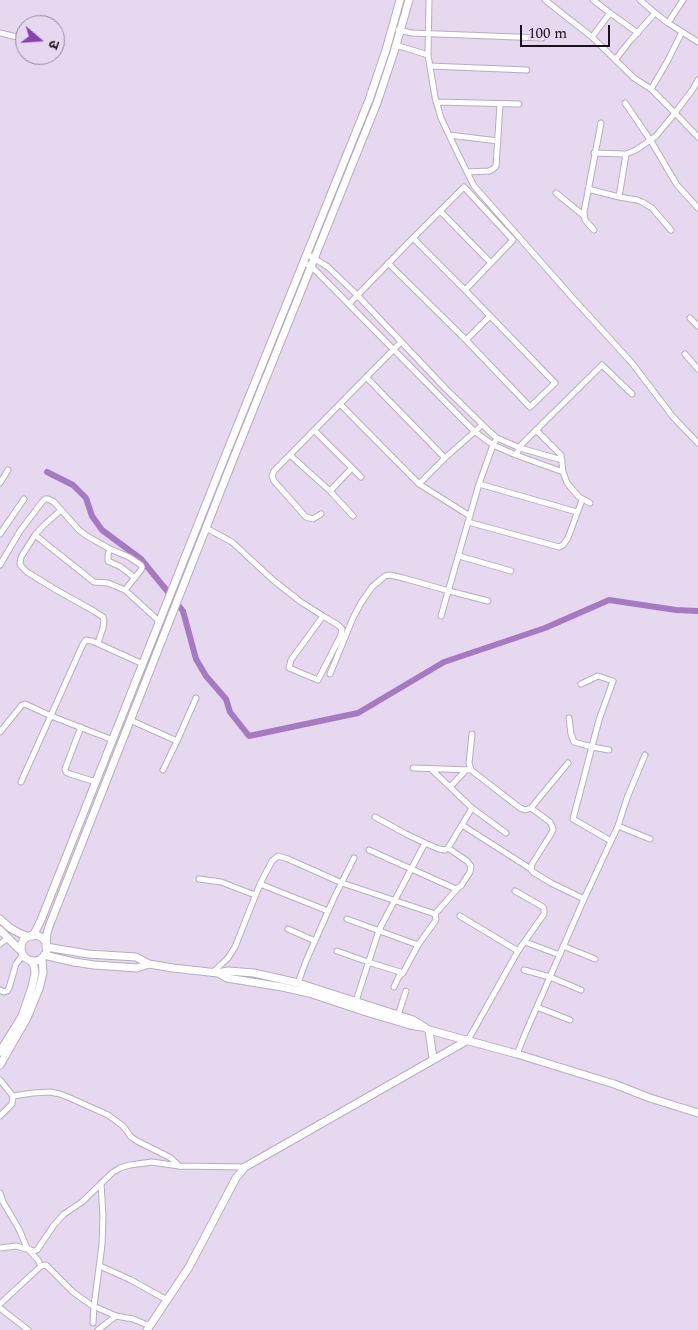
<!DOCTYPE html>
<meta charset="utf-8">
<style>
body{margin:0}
#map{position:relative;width:698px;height:1330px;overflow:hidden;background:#e6d8ef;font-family:Spectral,"Noto Sans Devanagari",serif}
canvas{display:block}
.north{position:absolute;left:15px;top:15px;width:50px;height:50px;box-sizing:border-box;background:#e6d8ef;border:1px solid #94899a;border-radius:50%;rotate:108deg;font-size:14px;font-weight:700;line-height:20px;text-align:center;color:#18131b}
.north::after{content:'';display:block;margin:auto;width:18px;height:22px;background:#8a41b3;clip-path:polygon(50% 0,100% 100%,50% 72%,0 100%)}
.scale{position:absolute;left:520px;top:25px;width:90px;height:22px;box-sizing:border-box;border:2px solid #18131b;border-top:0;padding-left:6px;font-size:15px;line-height:18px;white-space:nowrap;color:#18131b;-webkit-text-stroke:4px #e6d8ef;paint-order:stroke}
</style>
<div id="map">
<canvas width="698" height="1330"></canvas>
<div class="north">उ</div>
<div class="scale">100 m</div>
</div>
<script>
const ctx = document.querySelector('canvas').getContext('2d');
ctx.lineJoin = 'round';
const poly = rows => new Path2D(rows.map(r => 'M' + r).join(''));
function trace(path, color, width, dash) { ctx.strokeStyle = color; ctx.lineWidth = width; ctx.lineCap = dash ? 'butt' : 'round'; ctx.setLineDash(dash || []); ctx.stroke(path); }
trace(poly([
 [47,472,73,485,86,498,92,516,102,530,141,559,168,592],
 [179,606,183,611,196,659,206,676,226,699,230,712,249,736,358,713,444,662,545,628,609,600,676,610,698,611]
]), '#a67ac2', 6);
const street = poly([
 [545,0,592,37],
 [593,0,610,13,592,37,634,78,651,89,675,113,693,89,698,80],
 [640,0,655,13],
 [683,0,668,23,698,42],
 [610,13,638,33],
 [398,30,412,33,542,38],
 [0,33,25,39],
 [396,45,428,55,435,97,441,118,458,154,474,186,570,295,632,363,673,417,698,443],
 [428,55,429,0],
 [615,60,630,41,655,13,668,23],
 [430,66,527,70],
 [651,89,667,62,682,32],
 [436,102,519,104],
 [625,103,651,141,677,185,698,208],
 [449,135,498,141],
 [594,153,626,154,636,150,656,136,675,113,698,137],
 [467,172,489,171,493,169,496,166,500,104],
 [588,189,619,197,637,200,642,202,652,208,671,230],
 [556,193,583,215],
 [619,197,626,154],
 [440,211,491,263],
 [594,230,585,220,584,212,601,123],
 [307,254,328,267,357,295,445,388,491,433,497,438,520,448,562,460],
 [303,263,311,266,319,274,474,431,493,445,516,455,563,472],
 [388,263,466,340,530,407,555,383,465,290],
 [349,304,413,238,464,187,513,240,465,290,413,238],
 [690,318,698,326],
 [466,340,490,316],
 [685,354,698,369],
 [366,377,445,458,482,425],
 [340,404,419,484],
 [314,430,361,477],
 [536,430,561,455,563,472,567,483,579,497,590,503],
 [290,455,330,491,352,468],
 [516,455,522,444,602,365,632,394],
 [445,458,419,484,470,516],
 [0,483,8,470],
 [479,484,577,512],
 [330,491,353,516],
 [61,510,43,526,35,535,21,557,20,564,22,567,27,572,58,591,94,611,103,617,104,620,103,628,98,643],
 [321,514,313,519,306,517,274,481,272,476,274,471,401,342],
 [468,522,559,547,563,545,568,538,582,500],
 [206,528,232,542,273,580,301,602,323,616,338,625,342,629,341,635,318,680,289,668,291,660,323,616],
 [0,534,24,499],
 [35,535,94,582,108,583,125,590,160,622],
 [110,549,108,555,108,561,121,567,135,578],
 [459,556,511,571],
 [0,565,20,531,42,502,45,499,48,499,54,502,79,530,87,536,110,549,129,557,141,565,142,567,141,570,125,590],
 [441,616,479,484,493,445,497,438],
 [330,674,353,618,361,603,372,587,385,576,390,575,403,578,449,591,488,601],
 [581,684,598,676,613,681,599,720,573,819,611,841],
 [569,718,571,734,574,742,592,747,609,750],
 [130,720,177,741,196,698],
 [81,727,65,769,66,772,70,774,96,782],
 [0,732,22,705,25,704,51,716,113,740],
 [472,734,469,763,471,770,520,808,525,810,531,808,568,763],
 [413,768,471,770],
 [431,769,472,808],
 [163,770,177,741],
 [21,782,83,644,86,640,92,641,143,664],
 [450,787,466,770],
 [531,808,550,822,552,826,553,830,551,834,532,864,531,869,533,872,551,883,584,899],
 [375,817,406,834,425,843],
 [462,825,531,869],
 [618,826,650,839],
 [369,850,456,889,461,886,470,872,471,866,467,861,448,848],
 [199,879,221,882,255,895],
 [260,884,328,911],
 [460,916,518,951],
 [347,919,418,945],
 [288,929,315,941],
 [525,942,560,955],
 [0,944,8,938],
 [563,946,595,959],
 [337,951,368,962,403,973],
 [524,970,550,977,581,990],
 [213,972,228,958,235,947,260,884,272,861,278,856,288,859,342,883,435,914],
 [298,983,306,961,334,898,354,858],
 [394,987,399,976,403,973,418,945,436,920,435,914,457,889],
 [0,990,4,992,7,991,9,988,16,964,23,955],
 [356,1001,379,930,425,843,439,849,445,850,448,848,472,808,506,833],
 [537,1007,570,1020],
 [398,1015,406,991],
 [468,1040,518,951,544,914,544,909,543,907,515,891],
 [517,1054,525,1034,584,899,618,826,627,798,645,755],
 [0,1080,13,1096,12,1104,0,1116],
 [13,1096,33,1093,50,1092,60,1094,70,1098,108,1115,123,1126,131,1137,137,1141,171,1158,179,1166],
 [0,1193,3,1202,19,1229,27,1248,38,1260,41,1266],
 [0,1248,16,1246,34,1251,37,1250,54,1225,64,1214,82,1202,112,1173,120,1168,130,1165,152,1162,179,1166,245,1167],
 [100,1266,131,1280,167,1300],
 [0,1304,41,1266,46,1265,73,1292,91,1305,116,1316,133,1319,150,1326],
 [0,1308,28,1330],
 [93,1323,94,1306,102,1245,103,1216,101,1183],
 [98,1330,116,1316]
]);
const secondary = poly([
 [0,919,10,928,21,934,29,937],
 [0,930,22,952],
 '21 948a13 13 0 1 1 26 0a13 13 0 1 1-26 0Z',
 [33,936,41,920,222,464,369,100,386,50,400,0],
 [46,944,47,933,50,924,230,467,377,103,394,52,409,0],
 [46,947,88,954,136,957,149,964,173,968,218,973,228,971,254,973,298,983,398,1015,413,1020,429,1030,517,1054,614,1084,650,1098,698,1113],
 [44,955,74,962,94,965,137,968,149,964],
 [218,973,227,978,282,987,309,993,366,1012,410,1025,421,1027],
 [429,1030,433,1059],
 [0,1052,22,1016,32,987,35,973,34,966,31,961],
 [0,1065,27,1018,39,989,43,973,42,958],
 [147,1330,189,1267,236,1178,245,1167,468,1040]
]);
trace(street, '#b9acc2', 7);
trace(secondary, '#b9acc2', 9);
trace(street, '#fff', 5);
trace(secondary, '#fff', 7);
</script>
